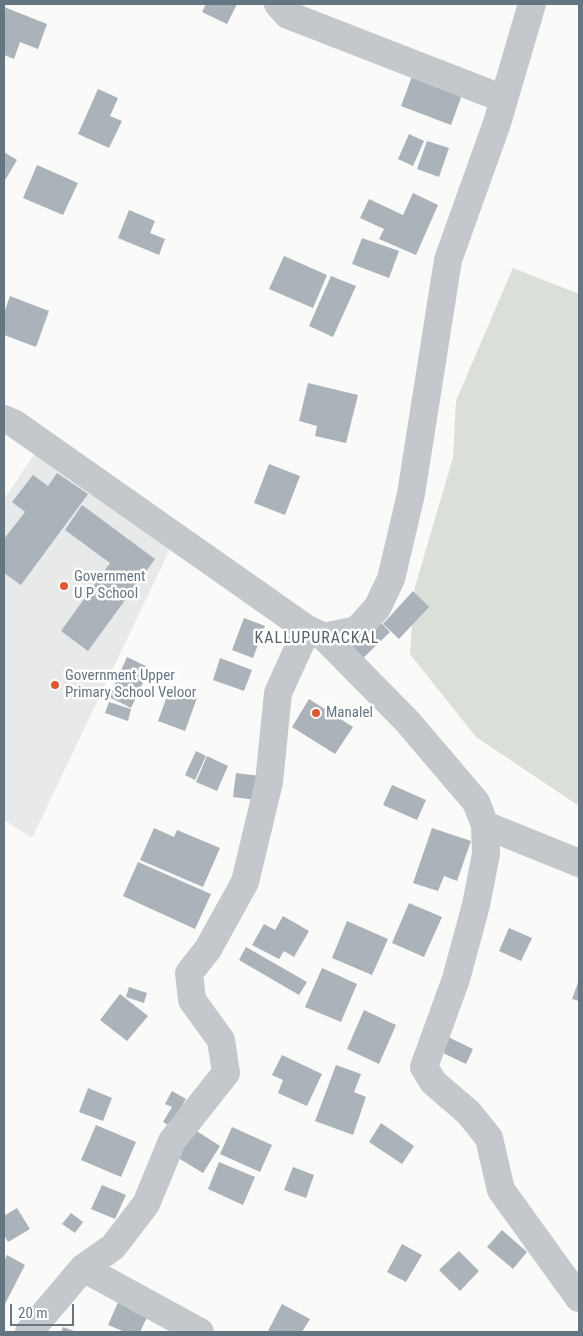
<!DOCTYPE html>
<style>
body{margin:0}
#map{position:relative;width:583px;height:1336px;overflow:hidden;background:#fafaf8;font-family:"Roboto Condensed",sans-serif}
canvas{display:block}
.frame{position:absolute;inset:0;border:5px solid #657683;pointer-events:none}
.scale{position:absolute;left:10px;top:1304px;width:64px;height:22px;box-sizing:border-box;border:2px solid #657683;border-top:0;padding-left:6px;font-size:15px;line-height:18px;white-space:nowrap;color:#657683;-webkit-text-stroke:4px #fff;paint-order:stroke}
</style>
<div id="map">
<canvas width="583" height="1336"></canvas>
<div class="frame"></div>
<div class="scale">20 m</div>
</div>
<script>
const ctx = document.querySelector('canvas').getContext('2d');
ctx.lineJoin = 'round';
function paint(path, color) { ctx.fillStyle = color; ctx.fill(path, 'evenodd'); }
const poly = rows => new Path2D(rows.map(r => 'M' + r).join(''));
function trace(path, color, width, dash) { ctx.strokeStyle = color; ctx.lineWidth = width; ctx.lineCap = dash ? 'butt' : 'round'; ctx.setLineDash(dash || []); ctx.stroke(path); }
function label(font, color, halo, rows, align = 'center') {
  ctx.font = font + ' "Roboto Condensed",sans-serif'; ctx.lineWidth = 5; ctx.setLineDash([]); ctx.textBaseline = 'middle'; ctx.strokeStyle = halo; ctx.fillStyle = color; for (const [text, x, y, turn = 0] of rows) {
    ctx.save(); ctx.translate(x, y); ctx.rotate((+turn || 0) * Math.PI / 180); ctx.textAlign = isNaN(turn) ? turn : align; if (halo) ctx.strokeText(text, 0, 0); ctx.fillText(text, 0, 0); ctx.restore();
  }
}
paint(poly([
 [37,450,170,549,32,838,4,820,4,499]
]), '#e8e9e9');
paint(poly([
 [513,268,579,294,579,806,476,737,410,654,415,587,453,457,456,401]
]), '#dadfd7');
paint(poly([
 [206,4,237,4,227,24,202,12],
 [4,7,47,24,38,49,20,42,14,59,4,55],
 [413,74,463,92,451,125,401,106],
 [98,89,118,98,110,116,122,121,109,148,78,134],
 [409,134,424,141,413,166,398,159],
 [427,141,449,148,439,177,417,169],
 [4,152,17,160,4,182],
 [37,165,78,183,63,215,23,198],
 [413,193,438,205,416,255,379,239,384,229,360,218,369,199,403,215],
 [129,210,155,221,150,233,165,239,159,255,118,238],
 [362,238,399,251,389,278,352,264],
 [284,256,327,275,313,308,269,289],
 [331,276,356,286,333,337,309,326],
 [10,296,49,311,36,347,4,335,4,313],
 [308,383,358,395,346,443,315,436,317,426,299,421],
 [269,464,300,476,285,515,254,503],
 [57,473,88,494,21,585,4,573,4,539,25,512,12,502,33,475,48,486],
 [82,505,155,559,88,651,61,631,110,563,65,530],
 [413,591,429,607,399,639,383,624],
 [374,616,390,632,357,664,342,647],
 [244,618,265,626,253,658,232,650],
 [127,657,150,668,131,708,109,697],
 [220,658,252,670,244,691,213,680],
 [170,688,197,698,185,731,158,721],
 [309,699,353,727,335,754,292,727],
 [109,702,131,709,128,721,105,713],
 [196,751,206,756,195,780,185,775],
 [207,756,228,766,217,791,196,782],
 [236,773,260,776,256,800,233,797],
 [392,785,426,800,417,820,383,805],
 [154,828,174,837,177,830,220,848,203,887,140,860],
 [432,828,471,841,457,881,444,876,438,891,413,883],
 [138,862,211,894,195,929,123,896],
 [409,903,442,917,424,957,392,943],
 [283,916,309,931,294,957,284,951,279,959,252,945,264,924,275,930],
 [347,921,388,939,372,975,332,958],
 [509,928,532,938,521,961,499,951],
 [246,947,307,982,299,995,239,960],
 [322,968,357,984,341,1022,305,1007],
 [579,980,579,1001,572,999],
 [129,987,147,993,144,1003,126,997],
 [120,994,148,1016,127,1041,100,1020],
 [364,1010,396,1025,379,1064,347,1049],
 [448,1037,473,1049,466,1064,441,1052],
 [282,1055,322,1074,307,1106,278,1093,283,1080,272,1075],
 [336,1065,361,1074,354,1092,366,1097,353,1135,315,1121],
 [88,1088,112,1098,103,1121,79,1112],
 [172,1091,186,1099,170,1126,163,1122,172,1107,165,1104],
 [381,1123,414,1146,402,1164,369,1142],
 [96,1125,136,1142,121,1177,81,1160],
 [232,1127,272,1145,260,1172,220,1154],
 [192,1128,220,1146,203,1173,175,1156],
 [219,1162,255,1177,243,1205,208,1189],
 [293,1167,314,1175,306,1198,284,1190],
 [102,1185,126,1195,115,1219,91,1209],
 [17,1208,30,1229,8,1242,4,1235,4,1216],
 [71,1213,83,1222,75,1233,62,1224],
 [502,1230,527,1252,513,1269,487,1247],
 [402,1244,422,1255,406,1282,387,1272],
 [459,1251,479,1271,460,1291,439,1270],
 [7,1255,25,1265,4,1306,4,1261],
 [120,1298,150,1311,140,1332,125,1332,108,1325],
 [282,1304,310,1319,302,1332,268,1331],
 [63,1327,77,1332,61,1332]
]), '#aab3b9');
trace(poly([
 [278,4,288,15,504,99],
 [4,419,15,424,307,629,324,637,407,721,476,802,485,825,486,854,476,905,456,979,424,1067,433,1082,469,1113,489,1138,501,1190,579,1298],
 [324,637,357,630,377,608,391,579,411,494,448,260,497,123,532,4],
 [485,825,579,863],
 [83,1268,200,1332],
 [29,1332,83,1268,113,1247,146,1204,172,1141,226,1073,221,1040,192,1000,189,973,208,949,245,882,269,782,278,693,307,629]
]), '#c3c8cc', 28);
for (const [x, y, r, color] of [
 [64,586,5,"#e4572e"],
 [55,685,5,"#e4572e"],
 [316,713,5,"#e4572e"]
]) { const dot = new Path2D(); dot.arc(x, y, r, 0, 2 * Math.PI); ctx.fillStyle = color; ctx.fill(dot); trace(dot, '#fff', 2); }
label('15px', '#657683', '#fff', [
 ["Government",74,577],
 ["U P School",74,594],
 ["Government Upper",65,676],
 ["Primary School Veloor",65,693],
 ["Manalel",326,713]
], 'left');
ctx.letterSpacing = '1px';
label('16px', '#57646e', '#fff', [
 ["KALLUPURACKAL",317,639]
]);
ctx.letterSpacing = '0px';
</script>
